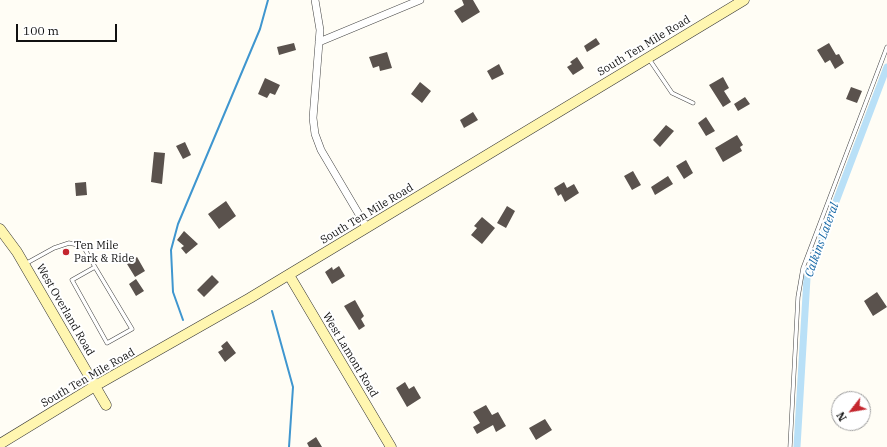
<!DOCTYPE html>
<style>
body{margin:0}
#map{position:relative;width:887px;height:447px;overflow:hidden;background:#fffdf5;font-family:"IBM Plex Serif",serif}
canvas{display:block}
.north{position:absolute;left:831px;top:391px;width:40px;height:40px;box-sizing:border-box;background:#fff;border:1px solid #a0a0a0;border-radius:50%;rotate:239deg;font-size:11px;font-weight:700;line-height:16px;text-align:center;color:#111}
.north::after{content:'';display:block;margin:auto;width:14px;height:18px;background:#c4262e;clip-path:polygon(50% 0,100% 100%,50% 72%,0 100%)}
.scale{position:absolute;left:16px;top:24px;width:101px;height:18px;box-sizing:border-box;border:2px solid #111;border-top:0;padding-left:5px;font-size:12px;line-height:14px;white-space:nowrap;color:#111;-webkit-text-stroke:3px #fff;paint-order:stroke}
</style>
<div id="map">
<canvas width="887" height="447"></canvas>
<div class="north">N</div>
<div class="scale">100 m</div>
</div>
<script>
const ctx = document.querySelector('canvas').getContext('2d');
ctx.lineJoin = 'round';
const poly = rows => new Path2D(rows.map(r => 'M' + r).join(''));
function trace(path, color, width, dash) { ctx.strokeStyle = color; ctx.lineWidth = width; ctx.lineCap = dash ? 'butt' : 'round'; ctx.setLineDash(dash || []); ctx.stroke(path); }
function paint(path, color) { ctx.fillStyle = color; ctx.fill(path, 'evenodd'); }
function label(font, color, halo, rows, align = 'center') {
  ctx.font = font + ' "IBM Plex Serif",serif'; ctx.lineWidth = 4; ctx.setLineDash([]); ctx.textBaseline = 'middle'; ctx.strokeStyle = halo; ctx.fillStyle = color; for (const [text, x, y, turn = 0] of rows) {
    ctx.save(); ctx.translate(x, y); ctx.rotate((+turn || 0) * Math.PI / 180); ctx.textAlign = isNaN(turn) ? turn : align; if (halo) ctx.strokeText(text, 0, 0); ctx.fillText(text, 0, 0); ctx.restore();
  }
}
trace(poly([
 [272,311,293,387,289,447],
 [183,320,173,292,171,250,178,224,260,29,268,0]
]), '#3f96cf', 2);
trace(poly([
 [797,447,807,278,887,67]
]), '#b9e0f7', 7);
paint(poly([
 [462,0,473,0,480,12,462,23,454,11,464,5],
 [596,38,600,44,587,52,584,46],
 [294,43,296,50,279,55,277,47],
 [829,43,836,55,839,54,844,63,835,69,830,60,825,63,817,50],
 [387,52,392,68,380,71,379,66,373,68,369,57],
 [577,57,584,68,573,75,567,67,572,64,570,62],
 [499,64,504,74,492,80,487,71],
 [723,77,729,88,724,91,731,102,723,107,709,85],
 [265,78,280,85,275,95,270,93,267,98,258,94],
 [420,82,431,91,422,103,411,94],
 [851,87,862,91,857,103,846,99],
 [745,97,750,104,738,111,734,104],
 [473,112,478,120,464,128,460,120],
 [706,117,715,131,706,136,698,123],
 [666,125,674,131,660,147,653,140],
 [737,135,743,145,740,147,742,151,723,162,715,148],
 [185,142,191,155,183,159,176,146],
 [154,152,165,153,162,184,151,182],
 [686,160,693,173,684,179,676,166],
 [633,171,641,185,632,190,624,176],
 [668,176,673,184,655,195,651,187],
 [86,182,87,195,76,196,75,183],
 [564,182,567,188,574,184,579,193,565,202,561,194,558,196,554,188],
 [226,201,236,216,219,229,208,214],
 [507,206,515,211,506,228,497,223],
 [482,217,495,228,482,244,471,235,477,228,474,226],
 [184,231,198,244,186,254,181,248,184,246,177,240],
 [137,257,145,271,135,277,127,264],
 [339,266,345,276,332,284,325,272,332,267,333,270],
 [212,275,219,282,204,297,197,290],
 [136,279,144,291,136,296,129,284],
 [877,292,887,307,873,316,864,301],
 [355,300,364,316,361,319,365,326,359,330,344,306],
 [227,341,236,353,225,362,218,352,223,349,221,346],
 [405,382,409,389,414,386,421,398,407,407,396,388],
 [486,405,492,415,498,412,506,426,496,432,493,425,477,434,473,427,480,423,473,412],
 [545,419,552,430,536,440,529,428],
 [316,437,322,447,309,447,307,443]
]), '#5a524d');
const lane = poly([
 [649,59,672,93,693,103],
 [25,264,54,248,69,243,83,246,95,267,132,329,107,343,72,280,95,267],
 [790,447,798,297,803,268,887,47]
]);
const street = poly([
 [315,0,320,30,313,118,315,134,321,150,367,228],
 [319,42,420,0]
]);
const secondary = poly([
 [0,229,17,252,106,405],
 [289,275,391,447],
 [0,444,95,386,250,298,744,0]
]);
trace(lane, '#444', 4.5);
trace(street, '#444', 8);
trace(secondary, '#333', 11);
trace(lane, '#fff', 3.5);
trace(street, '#fff', 7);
trace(secondary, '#fff6b0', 10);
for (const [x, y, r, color] of [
 [66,252,4,"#c4262e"]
]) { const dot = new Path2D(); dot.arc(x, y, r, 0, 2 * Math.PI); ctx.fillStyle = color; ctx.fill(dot); trace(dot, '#fff', 1.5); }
label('11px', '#111', '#fff', [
 ["South Ten Mile Road",644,46,-31],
 ["South Ten Mile Road",367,214,-31],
 ["West Overland Road",65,310,60],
 ["West Lamont Road",350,355,59],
 ["South Ten Mile Road",88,378,-30]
]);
label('11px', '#111', '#fff', [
 ["Ten Mile",74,246],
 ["Park & Ride",74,259]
], 'left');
label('italic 12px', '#1768a6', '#fff', [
 ["Calkins Lateral",822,240,-70]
]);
</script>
